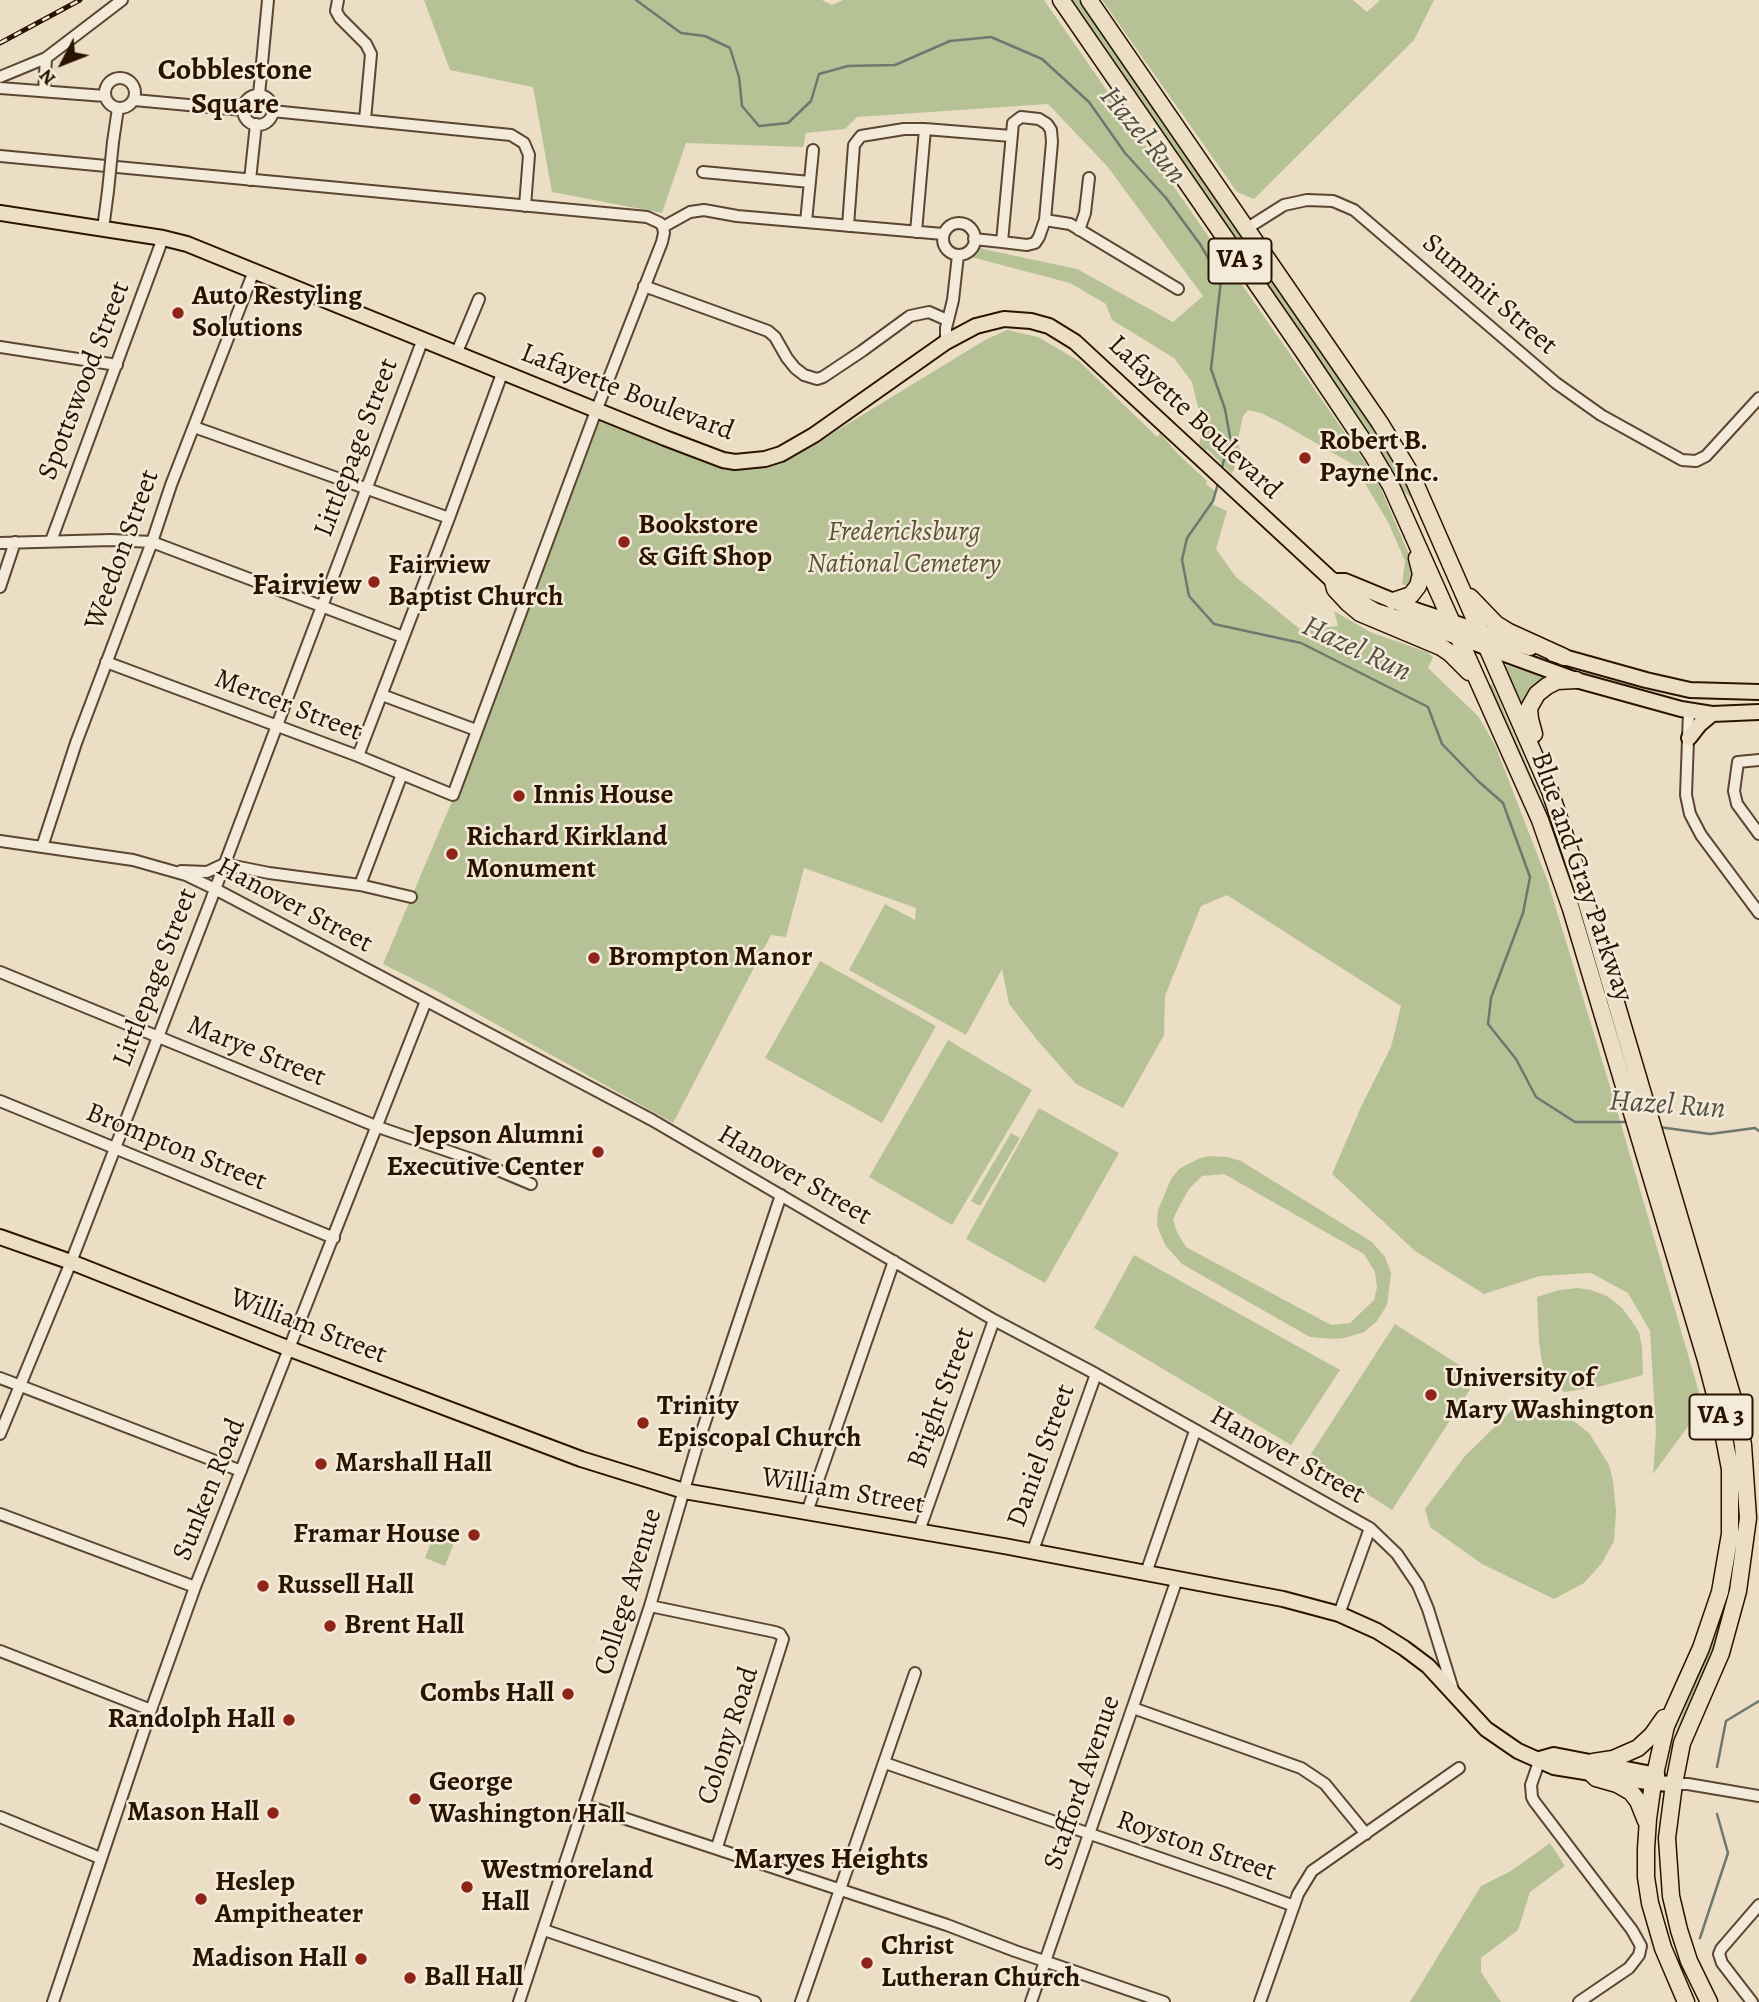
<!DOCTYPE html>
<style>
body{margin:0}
#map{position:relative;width:1759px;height:2002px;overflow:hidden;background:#ecdec5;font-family:Alegreya,serif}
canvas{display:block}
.north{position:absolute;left:28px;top:28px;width:70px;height:70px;-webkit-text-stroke:5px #f3ead9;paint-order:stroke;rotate:228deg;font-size:19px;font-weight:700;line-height:28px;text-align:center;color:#2a1400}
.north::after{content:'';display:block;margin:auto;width:24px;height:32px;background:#2a1400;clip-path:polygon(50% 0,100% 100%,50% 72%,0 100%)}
</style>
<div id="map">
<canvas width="1759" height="2002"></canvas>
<div class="north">N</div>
</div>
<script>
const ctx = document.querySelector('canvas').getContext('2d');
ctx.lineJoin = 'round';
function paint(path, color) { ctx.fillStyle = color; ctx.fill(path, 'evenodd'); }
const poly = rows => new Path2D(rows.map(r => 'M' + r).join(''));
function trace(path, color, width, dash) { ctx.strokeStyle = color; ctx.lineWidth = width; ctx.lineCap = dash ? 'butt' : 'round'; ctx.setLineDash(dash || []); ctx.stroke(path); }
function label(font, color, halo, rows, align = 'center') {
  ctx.font = font + ' Alegreya,serif'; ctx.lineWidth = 5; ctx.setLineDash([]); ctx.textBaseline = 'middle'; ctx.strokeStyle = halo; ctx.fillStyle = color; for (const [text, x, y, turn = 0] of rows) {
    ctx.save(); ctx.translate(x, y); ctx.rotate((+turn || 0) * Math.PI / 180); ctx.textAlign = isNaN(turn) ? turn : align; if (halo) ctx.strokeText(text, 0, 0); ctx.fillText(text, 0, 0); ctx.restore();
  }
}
paint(poly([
 [424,0,822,0,832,5,843,0,1044,0,1370,469,1381,489,1416,571,1412,588,1402,584,1405,561,1388,522,1354,465,1281,423,1261,413,1248,410,1243,416,1237,443,1241,450,1232,474,1207,449,1206,451,1199,444,1203,428,1192,382,1174,358,1112,320,1106,304,1070,283,967,256,979,245,983,249,1077,269,1173,322,1203,296,1107,166,1048,104,857,117,845,129,806,133,803,147,686,143,662,213,552,192,533,87,450,70],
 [1067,0,1081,0,1384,441,1409,484,1415,501,1397,486],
 [1102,0,1353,0,1367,12,1380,0,1434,0,1414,40,1254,199,1237,192],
 [1007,330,1038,337,1079,361,1157,437,1160,433,1178,454,1207,481,1206,484,1216,492,1212,504,1227,511,1216,549,1236,577,1301,630,1338,626,1334,611,1370,632,1427,652,1433,657,1428,668,1478,716,1495,745,1548,882,1611,1090,1703,1406,1653,1474,1656,1432,1650,1331,1628,1293,1591,1273,1540,1276,1484,1294,1415,1251,1332,1174,1361,1107,1391,1047,1401,1006,1227,895,1201,906,1165,996,1164,1035,1123,1108,1076,1084,1037,1040,1009,1004,1002,969,966,1035,849,970,885,904,915,920,916,908,804,868,786,937,771,935,673,1123,435,990,383,964,475,747,600,420,710,464,740,470,772,466,797,455,985,340],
 [1503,664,1548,679,1523,712],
 [1492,684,1568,861,1640,1100,1633,1099,1487,686],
 [820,961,936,1026,882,1123,765,1058],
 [948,1040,1032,1090,952,1225,869,1177],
 [1039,1108,1119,1153,1045,1283,966,1239],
 [1011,1133,1020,1138,980,1206,971,1201],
 [1208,1156,1227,1157,1241,1161,1372,1242,1385,1257,1391,1273,1387,1305,1377,1321,1364,1332,1345,1338,1333,1339,1310,1337,1182,1264,1165,1245,1157,1225,1158,1210,1171,1179,1179,1169,1198,1159],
 [1224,1174,1364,1254,1375,1272,1377,1287,1374,1300,1350,1323,1331,1325,1186,1247,1177,1232,1173,1219,1180,1205,1189,1189,1202,1176],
 [1134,1255,1340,1370,1291,1445,1094,1328],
 [1578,1288,1591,1290,1607,1296,1622,1308,1631,1320,1639,1332,1642,1347,1643,1375,1598,1387,1564,1392,1544,1376,1539,1342,1537,1297,1559,1290],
 [1395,1324,1478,1377,1392,1510,1309,1457],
 [1716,1357,1739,1448,1741,1541,1725,1626,1670,1762,1671,1746,1689,1696,1690,1683,1736,1502],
 [1522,1400,1544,1405,1566,1415,1589,1433,1609,1465,1613,1481,1616,1511,1614,1541,1602,1563,1584,1583,1554,1599,1482,1564,1430,1527,1425,1509,1465,1456],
 [436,1530,456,1538,445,1566,425,1558],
 [1550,1843,1565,1866,1530,1892,1518,1930,1481,1958,1481,1972,1501,2002,1410,2002,1481,1886,1511,1871]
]), '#b6c296');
trace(poly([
 [636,0,681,33,705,36,730,48,739,77,742,106,759,126,788,123,811,101,819,74,848,66,895,65,950,41,991,37,1042,59,1089,102,1125,153,1166,198,1200,244,1221,280,1211,369,1225,409,1230,437,1221,471],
 [1219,480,1213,501,1187,538,1182,560,1189,596,1214,624,1301,643,1428,707,1442,744,1478,781,1503,803,1530,877,1523,913,1491,998,1488,1024,1516,1059,1536,1097,1575,1122,1628,1122],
 [1659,1127,1710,1134,1755,1128,1759,1131],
 [1717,1767,1726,1721,1759,1701],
 [1700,1938,1728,1853,1717,1814]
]), '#6d786f', 2.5);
const minor = poly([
 [338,0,336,11,340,18,366,44,371,54,365,120],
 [0,77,46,58,122,0],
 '105 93a15 15 0 1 1 30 0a15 15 0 1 1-30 0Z',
 [0,88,105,96],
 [44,91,46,58],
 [259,95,268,0],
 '243 110a15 15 0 1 1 30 0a15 15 0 1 1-30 0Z',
 [134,100,243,110],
 [272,111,511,135,524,143,529,155,525,206],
 [113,142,118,108],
 [0,156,647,217,660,223,663,227,664,233,662,242,593,419,453,795,358,756,106,662],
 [703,172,810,182],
 [250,180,256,124],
 [1045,220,1070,224,1178,289],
 [806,222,813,150],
 '943 239a16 16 0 1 1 32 0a16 16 0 1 1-32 0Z',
 [848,226,854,145,861,136,904,129,925,129,1011,136],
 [663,227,690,212,704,210,737,216,943,234],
 [103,229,108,191],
 [1246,229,1284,205,1307,200,1333,201,1354,210,1556,383,1601,415,1682,460,1696,461,1706,456,1759,398],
 [1079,230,1085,213,1089,178],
 [916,232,925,129],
 [974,239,1002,242,1027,245,1035,243,1039,237,1045,220,1052,142,1051,130,1047,124,1039,119,1021,117,1013,123,1002,242],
 [644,286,768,331,775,337,787,358,795,368,804,375,817,379,823,377,862,351,910,316,929,312,947,320],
 [946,342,946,328,953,300,958,255],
 [0,347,117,365],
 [457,352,479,299],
 [194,427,449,518],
 [51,541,163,238],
 [0,543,111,540,152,542,403,637],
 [0,587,15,542],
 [382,695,476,730],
 [1689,711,1686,795,1690,814,1701,835,1759,913],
 [358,756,449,518,503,371],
 [1759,760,1738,762,1734,791,1737,804,1759,834],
 [0,841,133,860,186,875,215,889,652,1120,994,1320,1096,1374,1370,1528,1397,1554,1418,1585,1428,1609,1454,1693],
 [42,847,76,743,152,542,171,485,254,271],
 [181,871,207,872,224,864,269,873,360,885,411,897],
 [360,885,402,774],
 [0,972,378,1127,474,1160,531,1184],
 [0,1101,334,1238],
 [0,1378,241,1471],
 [0,1434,71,1262,211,900,423,339],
 [807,1512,894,1261],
 [0,1514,195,1587],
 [919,1531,994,1320],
 [1032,1553,1096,1374],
 [1146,1573,1195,1431],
 [650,1606,775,1632,780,1634,783,1639,717,1847],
 [1339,1614,1370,1528],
 [0,1651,151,1710],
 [1133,1708,1301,1768,1325,1784,1366,1834],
 [1540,1759,1531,1785,1532,1797,1534,1801,1632,1930,1641,1946,1639,1955,1629,1968,1579,2002],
 [885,1763,1229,1882,1294,1906],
 [1674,1784,1688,1784,1759,1796],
 [584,1805,947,1925,1015,1951,1164,2002],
 [0,1817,100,1858],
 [544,1930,755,2002],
 [53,2002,151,1710,195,1587,426,1001],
 [519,2002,650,1606,696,1449,781,1195],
 [801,2002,915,1673],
 [1031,2002,1177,1579],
 [1260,2002,1298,1894,1312,1871,1459,1768],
 [1752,2002,1722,1963,1719,1954,1721,1949,1759,1905]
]);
const major = poly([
 [0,213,163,238,187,244,665,438,723,460,735,462,765,459,781,454,814,435,946,342,976,326,1004,319,1031,321,1049,326,1075,342,1333,581,1361,602,1376,611,1458,637,1576,680,1681,709,1712,714,1759,712],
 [1338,581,1345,581,1418,611,1530,648],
 [1553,654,1646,680,1690,690,1759,692],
 [1689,738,1700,724,1712,714],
 [0,1237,71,1262,290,1349,581,1459,684,1491,1004,1546,1283,1599,1339,1614,1377,1631,1404,1648,1428,1666,1486,1729,1518,1751,1554,1767,1653,1783,1674,1784],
 [1540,1759,1554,1755,1657,1775]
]);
const highway = poly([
 [1061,0,1303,351,1372,454,1391,486,1540,820,1571,909,1706,1360,1718,1406,1730,1469,1730,1534,1720,1592,1701,1648,1666,1726,1653,1783,1648,1819,1646,1849,1646,1877,1650,1903,1663,1948,1686,2002],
 [1089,0,1380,423,1412,476,1550,791,1581,884,1726,1375,1737,1412,1743,1445,1748,1518,1738,1591,1721,1653,1682,1743,1674,1784,1667,1838,1671,1896,1679,1930,1689,1961,1709,2002],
 [1333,581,1335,589,1348,603,1360,613,1441,647,1450,653,1469,672],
 [1470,597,1496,624,1509,632,1564,657],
 [1393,601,1411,595,1418,586,1421,574,1417,558],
 [1534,734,1530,719,1529,708,1537,694,1547,686,1557,681,1576,680],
 [1593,1762,1613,1759,1638,1748,1652,1735,1664,1718],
 [1592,1774,1596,1778,1617,1784,1631,1792,1638,1801,1646,1821]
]);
trace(minor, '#5a4631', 14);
trace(major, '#2a1400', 18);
trace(highway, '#2a1400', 19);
trace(minor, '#f3ead9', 10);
trace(major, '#ecdec5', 14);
trace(highway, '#ecdec5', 16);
const rail = poly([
 [0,43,80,0]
]);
trace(rail, '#2a1400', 5);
trace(rail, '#f3ead9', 2.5, [8]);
const minorBridge = poly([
 [108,191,113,142]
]);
trace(minorBridge, '#5a4631', 14, []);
trace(minorBridge, '#f3ead9', 10);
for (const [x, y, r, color] of [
 [178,313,7,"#8f2418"],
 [1305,458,7,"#8f2418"],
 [624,542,7,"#8f2418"],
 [374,582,7,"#8f2418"],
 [519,796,7,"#8f2418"],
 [452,854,7,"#8f2418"],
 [594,958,7,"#8f2418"],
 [598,1152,7,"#8f2418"],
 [1431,1395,7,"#8f2418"],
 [643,1423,7,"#8f2418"],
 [321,1464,7,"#8f2418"],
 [474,1535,7,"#8f2418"],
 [263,1586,7,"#8f2418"],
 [330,1626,7,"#8f2418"],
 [568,1694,7,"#8f2418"],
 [289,1720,7,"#8f2418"],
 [415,1799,7,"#8f2418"],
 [273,1813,7,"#8f2418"],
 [467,1887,7,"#8f2418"],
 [201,1899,7,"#8f2418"],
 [361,1959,7,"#8f2418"],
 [867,1963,7,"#8f2418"],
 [410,1978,7,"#8f2418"]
]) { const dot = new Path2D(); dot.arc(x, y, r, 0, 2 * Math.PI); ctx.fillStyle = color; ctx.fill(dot); trace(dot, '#f3ead9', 2.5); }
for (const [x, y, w] of [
 [1240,261,63],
 [1721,1417,63]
]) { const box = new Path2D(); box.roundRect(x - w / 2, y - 22.5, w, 45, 5); ctx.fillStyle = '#f3ead9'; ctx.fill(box); trace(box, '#2a1400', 2); }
label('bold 26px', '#2a1400', null, [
 ["VA 3",1240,261],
 ["VA 3",1721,1417]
]);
label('28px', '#2a1400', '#f3ead9', [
 ["Summit Street",1489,295,41],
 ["Spottswood Street",85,381,-69],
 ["Lafayette Boulevard",627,393,21],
 ["Lafayette Boulevard",1194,418,43],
 ["Littlepage Street",357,448,-69],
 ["Weedon Street",123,550,-70],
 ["Mercer Street",288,706,21],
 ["Blue and Gray Parkway",1581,877,71],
 ["Hanover Street",294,906,28],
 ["Littlepage Street",156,978,-69],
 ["Marye Street",256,1052,22],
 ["Brompton Street",176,1148,22],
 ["Hanover Street",794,1176,30],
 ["William Street",308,1327,21],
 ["Bright Street",942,1398,-70],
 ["Daniel Street",1042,1456,-70],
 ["Hanover Street",1287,1456,29],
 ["Sunken Road",210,1490,-68],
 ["William Street",843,1492,10],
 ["College Avenue",629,1592,-73],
 ["Colony Road",729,1736,-72],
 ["Stafford Avenue",1083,1783,-71],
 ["Royston Street",1196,1847,19]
]);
label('bold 28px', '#2a1400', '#f3ead9', [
 ["Auto Restyling",192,297],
 ["Solutions",192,329],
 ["Robert B.",1319,442],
 ["Payne Inc.",1319,474],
 ["Bookstore",638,526],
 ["& Gift Shop",638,558],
 ["Fairview",388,566],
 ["Baptist Church",388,598],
 ["Innis House",533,796],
 ["Richard Kirkland",466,838],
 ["Monument",466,870],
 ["Brompton Manor",608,958],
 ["Jepson Alumni",584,1136,"right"],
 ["Executive Center",584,1168,"right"],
 ["University of",1445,1379],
 ["Mary Washington",1445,1411],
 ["Trinity",657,1407],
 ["Episcopal Church",657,1439],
 ["Marshall Hall",335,1464],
 ["Framar House",460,1535,"right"],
 ["Russell Hall",277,1586],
 ["Brent Hall",344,1626],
 ["Combs Hall",554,1694,"right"],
 ["Randolph Hall",275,1720,"right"],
 ["George",429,1783],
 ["Washington Hall",429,1815],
 ["Mason Hall",259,1813,"right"],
 ["Westmoreland",481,1871],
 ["Hall",481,1903],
 ["Heslep",215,1883],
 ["Ampitheater",215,1915],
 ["Christ",881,1947],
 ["Lutheran Church",881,1979],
 ["Madison Hall",347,1959,"right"],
 ["Ball Hall",424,1978]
], 'left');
label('italic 28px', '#5b5134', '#f3ead9', [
 ["Fredericksburg",904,533],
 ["National Cemetery",904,565]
]);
label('bold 30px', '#2a1400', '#f3ead9', [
 ["Cobblestone",235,72],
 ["Square",235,106],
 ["Fairview",307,587],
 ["Maryes Heights",831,1861]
]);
label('italic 30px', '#514e41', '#f3ead9', [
 ["Hazel Run",1142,136,50],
 ["Hazel Run",1356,650,25],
 ["Hazel Run",1667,1106,4]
]);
</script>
